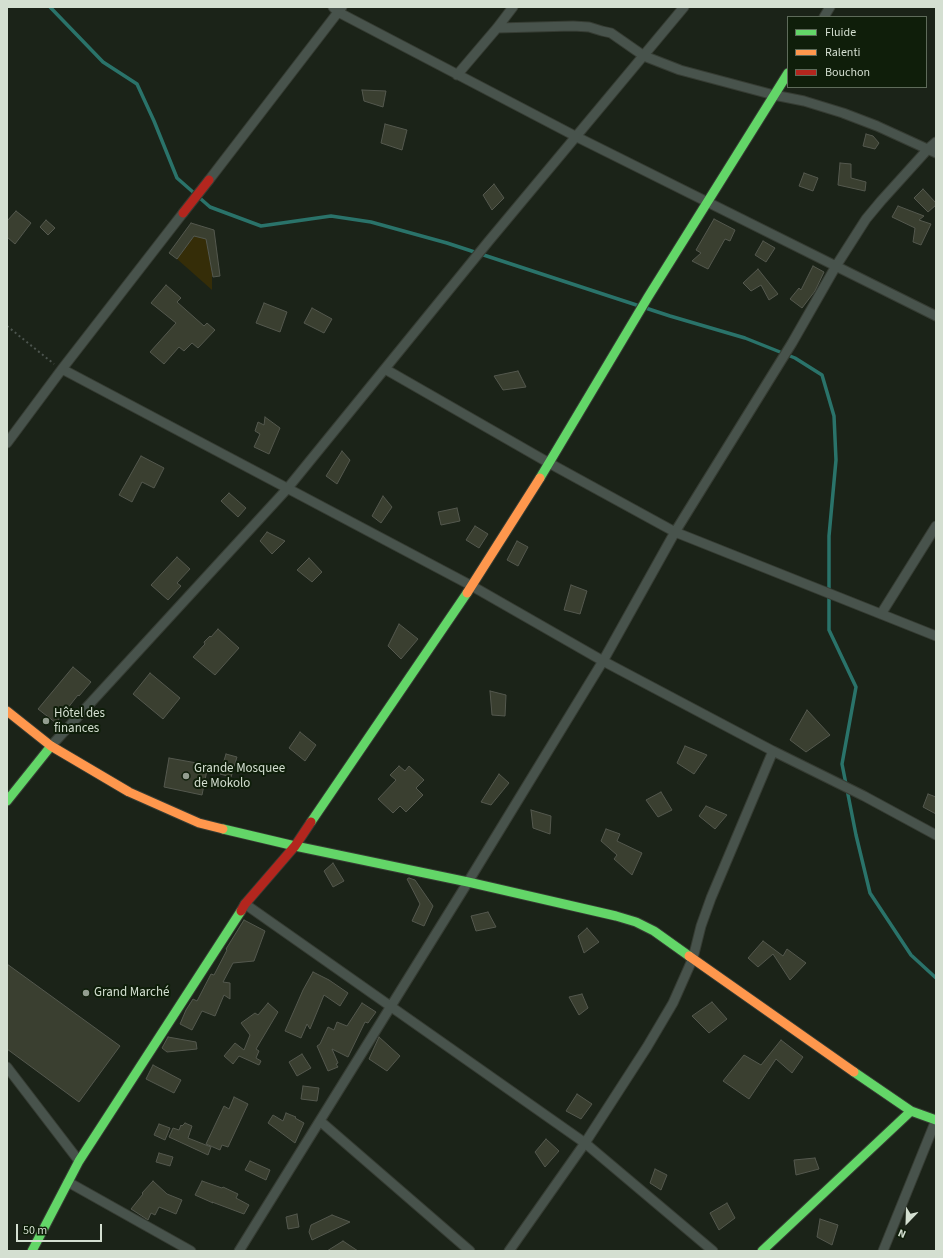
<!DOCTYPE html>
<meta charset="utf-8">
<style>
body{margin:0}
#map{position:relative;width:943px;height:1258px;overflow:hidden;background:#1b2318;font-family:"Source Sans 3",sans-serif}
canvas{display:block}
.frame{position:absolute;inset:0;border:8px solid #d4dfd1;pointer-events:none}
.legend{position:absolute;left:787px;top:16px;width:140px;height:72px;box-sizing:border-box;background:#0f1e0a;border:1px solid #5e6b5a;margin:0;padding:5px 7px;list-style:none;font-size:12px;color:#d4dfd1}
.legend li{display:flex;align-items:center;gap:8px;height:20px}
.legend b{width:20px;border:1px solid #5e6b5a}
.north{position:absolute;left:887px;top:1202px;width:40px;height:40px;-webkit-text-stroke:3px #0f1e0a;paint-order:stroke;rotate:203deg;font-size:11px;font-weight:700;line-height:16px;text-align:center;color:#d4dfd1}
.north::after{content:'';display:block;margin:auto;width:14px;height:18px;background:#d4dfd1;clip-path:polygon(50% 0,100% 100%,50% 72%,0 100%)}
.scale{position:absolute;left:16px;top:1224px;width:86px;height:18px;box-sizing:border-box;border:2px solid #d4dfd1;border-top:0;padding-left:5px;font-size:12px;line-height:14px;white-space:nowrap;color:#d4dfd1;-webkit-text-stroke:3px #0f1e0a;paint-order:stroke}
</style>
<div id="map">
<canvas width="943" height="1258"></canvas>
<div class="frame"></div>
<ul class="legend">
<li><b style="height:5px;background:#63d668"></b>Fluide</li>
<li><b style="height:5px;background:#ff974d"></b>Ralenti</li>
<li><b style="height:5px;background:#b3261e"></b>Bouchon</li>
</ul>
<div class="north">N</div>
<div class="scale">50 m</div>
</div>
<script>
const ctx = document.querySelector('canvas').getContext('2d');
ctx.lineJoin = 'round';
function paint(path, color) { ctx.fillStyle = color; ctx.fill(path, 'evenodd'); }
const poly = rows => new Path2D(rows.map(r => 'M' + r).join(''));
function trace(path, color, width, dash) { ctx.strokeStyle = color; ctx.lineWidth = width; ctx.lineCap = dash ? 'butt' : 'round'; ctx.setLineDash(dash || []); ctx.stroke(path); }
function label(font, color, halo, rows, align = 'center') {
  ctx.font = font + ' "Source Sans 3",sans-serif'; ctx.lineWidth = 4; ctx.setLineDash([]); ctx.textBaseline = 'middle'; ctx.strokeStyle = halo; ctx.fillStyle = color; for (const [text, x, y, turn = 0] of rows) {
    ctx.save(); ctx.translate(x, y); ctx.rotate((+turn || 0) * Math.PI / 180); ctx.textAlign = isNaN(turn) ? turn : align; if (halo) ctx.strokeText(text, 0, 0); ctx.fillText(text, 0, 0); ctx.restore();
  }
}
paint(poly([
 [194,236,206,239,212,273,212,290,177,259]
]), '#352d08');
trace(poly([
 [50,7,103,62,137,84,154,121,177,178,210,207,261,226,331,216,371,222,447,243,670,316,745,338,795,358,822,375,834,416,836,460,829,536,829,630,856,687,842,764,856,835,870,893,911,955,936,978]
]), '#2a736a', 3.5);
const building = poly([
 [362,90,386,91,383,107,364,101,362,90],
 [385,124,407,130,402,150,381,143,385,124],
 [866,134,873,136,879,143,875,149,863,146,866,134],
 [840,163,851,164,851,178,866,182,865,191,838,185,840,163],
 [804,173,818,178,813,191,799,186,804,173],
 [494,184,504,198,492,210,483,195,494,184],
 [923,189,936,203,936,205,928,212,914,198,923,189],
 [898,206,924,216,919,220,931,224,921,245,913,242,915,228,892,217,898,206],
 [16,211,31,223,15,244,7,237,7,221,16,211],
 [714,219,735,230,730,241,725,239,708,269,692,261,701,253,696,250,714,219],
 [46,220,55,228,48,235,40,227,46,220],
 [191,223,214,230,220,276,213,277,206,239,194,236,177,259,169,253,191,223],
 [763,241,775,248,766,262,755,255,763,241],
 [813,266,824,272,815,291,802,308,790,299,799,288,801,290,813,266],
 [758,269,778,294,769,300,761,285,751,291,743,283,758,269],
 [166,285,181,298,177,302,204,326,207,323,215,330,198,348,192,343,184,351,179,347,164,364,150,352,176,323,151,303,166,285],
 [264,303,287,312,280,332,256,323,264,303],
 [312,308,332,319,324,333,304,323,312,308],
 [518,371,526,387,503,390,494,376,518,371],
 [265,417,280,428,269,454,254,447,260,434,255,431,258,422,264,425,265,417],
 [342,451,350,460,337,484,326,476,342,451],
 [141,456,164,468,154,488,142,482,132,502,119,495,141,456],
 [229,493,246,508,238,517,221,501,229,493],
 [383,496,392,507,381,523,372,516,383,496],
 [457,508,460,521,441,525,438,512,457,508],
 [475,526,488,534,479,548,466,540,475,526],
 [267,532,285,541,272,554,260,541,267,532],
 [517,541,528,547,518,566,507,560,517,541],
 [177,557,190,569,177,583,181,586,168,600,151,585,177,557],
 [309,558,322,572,312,582,297,570,309,558],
 [571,585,587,591,580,614,564,610,571,585],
 [399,624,418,639,401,659,388,646,399,624],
 [218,629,239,648,215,675,193,657,205,644,204,642,210,636,211,637,218,629],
 [73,667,91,682,79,696,78,695,56,723,38,709,73,667],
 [150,673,180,698,163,719,133,694,150,673],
 [490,691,506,695,505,716,492,715,490,691],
 [807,710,830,735,806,752,790,740,807,710],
 [300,732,316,745,305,761,289,748,300,732],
 [685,746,707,755,694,774,677,763,685,746],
 [226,754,237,757,231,777,220,774,226,754],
 [169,758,208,765,202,795,164,787,169,758],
 [399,766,405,771,409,766,424,780,416,788,423,795,406,812,400,806,393,813,378,799,396,780,390,775,399,766],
 [499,774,509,783,491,805,481,802,499,774],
 [661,792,672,810,658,817,646,800,661,792],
 [928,794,936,797,936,814,923,807,928,794],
 [706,806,727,815,715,829,699,816,706,806],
 [531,810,551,816,550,834,533,828,531,810],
 [606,829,620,834,617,841,642,853,632,875,614,859,617,855,601,841,606,829],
 [333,863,344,881,333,887,324,871,333,863],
 [409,878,415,880,433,906,424,926,412,921,420,904,407,879,409,878],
 [488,912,496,927,476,931,471,916,488,912],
 [244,920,265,931,254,961,233,963,223,982,230,983,230,999,224,995,215,1016,202,1011,192,1030,180,1024,186,1010,193,999,197,1001,211,974,214,975,227,950,226,949,244,920],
 [587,928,599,942,584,953,578,936,587,928],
 [763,941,783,956,787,949,806,963,790,980,773,954,758,967,748,958,763,941],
 [7,964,120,1046,79,1102,7,1049,7,964],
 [313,972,329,980,348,993,340,1006,324,995,310,1029,307,1024,301,1038,285,1031,303,990,313,972],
 [582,994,588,1008,579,1015,569,997,582,994],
 [712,1002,727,1019,709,1033,692,1016,712,1002],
 [268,1003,278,1012,256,1049,259,1051,256,1058,261,1061,259,1065,239,1056,233,1064,224,1056,235,1043,244,1050,250,1035,241,1023,255,1013,258,1015,268,1003],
 [362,1003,376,1012,368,1023,365,1022,348,1057,332,1049,338,1063,336,1064,338,1067,328,1071,317,1046,320,1044,328,1027,334,1030,337,1022,347,1026,362,1003],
 [168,1037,196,1042,197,1049,167,1052,162,1048,168,1037],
 [379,1037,400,1056,387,1071,369,1059,379,1037],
 [781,1040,803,1057,792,1073,776,1059,749,1099,723,1081,744,1055,761,1065,781,1040],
 [302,1054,311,1068,297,1076,289,1062,302,1054],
 [153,1065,181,1080,174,1093,146,1079,153,1065],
 [303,1086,319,1088,317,1101,301,1099,303,1086],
 [577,1094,592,1104,581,1119,566,1111,577,1094],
 [234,1097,248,1104,228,1147,222,1145,220,1150,206,1144,224,1106,229,1109,234,1097],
 [286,1113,296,1117,295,1118,304,1123,295,1143,268,1123,273,1115,283,1121,286,1113],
 [185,1123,192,1126,188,1138,211,1147,208,1155,169,1137,173,1128,179,1130,181,1125,182,1126,185,1123],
 [159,1124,170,1128,165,1140,154,1135,159,1124],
 [546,1139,559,1151,545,1167,535,1152,546,1139],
 [159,1153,173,1157,170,1166,156,1162,159,1153],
 [815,1158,819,1169,796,1175,794,1160,815,1158],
 [250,1161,270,1170,266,1180,245,1170,250,1161],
 [655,1169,667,1175,661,1190,650,1183,655,1169],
 [153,1181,167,1194,182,1200,176,1214,159,1207,155,1215,151,1213,148,1220,131,1209,143,1194,142,1193,153,1181],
 [202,1181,222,1188,223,1187,238,1194,236,1198,249,1205,244,1214,212,1202,213,1203,195,1195,202,1181],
 [727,1203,735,1218,719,1230,710,1213,727,1203],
 [297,1214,299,1227,288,1229,286,1217,297,1214],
 [332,1215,350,1222,312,1240,309,1232,311,1225,332,1215],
 [820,1219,838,1225,832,1245,817,1237,820,1219],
 [343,1241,358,1251,327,1251,343,1241]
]);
paint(building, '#3a3f30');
trace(building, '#54584e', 1);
const street = poly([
 [333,7,338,12,577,137,936,316],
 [824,17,830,7],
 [497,28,573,26,589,27,602,31,611,33,644,56,680,70,774,95,804,101,843,113,877,126,936,153],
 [457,75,497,28,513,7],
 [209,180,342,7],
 [62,369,472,586,603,661,773,751,864,796,936,835],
 [385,369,549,463,675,532,936,636],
 [7,443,62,369,183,213],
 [881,614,936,526],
 [51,746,287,489,488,242,684,7],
 [245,904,585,1143,713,1251],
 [7,1067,79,1161],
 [320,1121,470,1251],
 [68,1182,191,1251],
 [239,1251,468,882,603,661,675,532,792,343,836,266,866,219,881,201,928,149,936,142],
 [509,1251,585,1143,647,1047,673,1003,693,958,701,926,711,898,773,751],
 [883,1251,936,1120]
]);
const fast = poly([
 [540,478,648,297,788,73],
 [7,801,51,746],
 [311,822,467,593],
 [223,829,295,846,468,882,616,916,636,922,654,931,689,956],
 [854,1072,911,1111,936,1120],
 [32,1251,79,1161,241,911],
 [762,1251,911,1111]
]);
const slow = poly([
 [467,593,540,478],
 [7,711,51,746,129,792,199,823,223,829],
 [689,956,854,1072]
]);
const jam = poly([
 [183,213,209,180],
 [241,911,245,904,295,846,311,822]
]);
trace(street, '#363c33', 11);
trace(fast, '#363c33', 11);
trace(slow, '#363c33', 11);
trace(jam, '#363c33', 11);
trace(poly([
 [7,326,54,364]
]), '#4c544e', 2, [2, 3]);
trace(street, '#48534c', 9);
trace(fast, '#63d668', 9);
trace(slow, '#ff974d', 9);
trace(jam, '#b3261e', 9);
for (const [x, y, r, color] of [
 [46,721,4,"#939d90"],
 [186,776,4,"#939d90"],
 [86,993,4,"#939d90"]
]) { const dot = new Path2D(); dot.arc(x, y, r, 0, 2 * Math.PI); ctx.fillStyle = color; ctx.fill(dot); trace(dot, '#0f1e0a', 1.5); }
label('13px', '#d4dfd1', '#0f1e0a', [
 ["Hôtel des",54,714],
 ["finances",54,729],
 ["Grande Mosquee",194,769],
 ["de Mokolo",194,784],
 ["Grand Marché",94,993]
], 'left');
</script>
